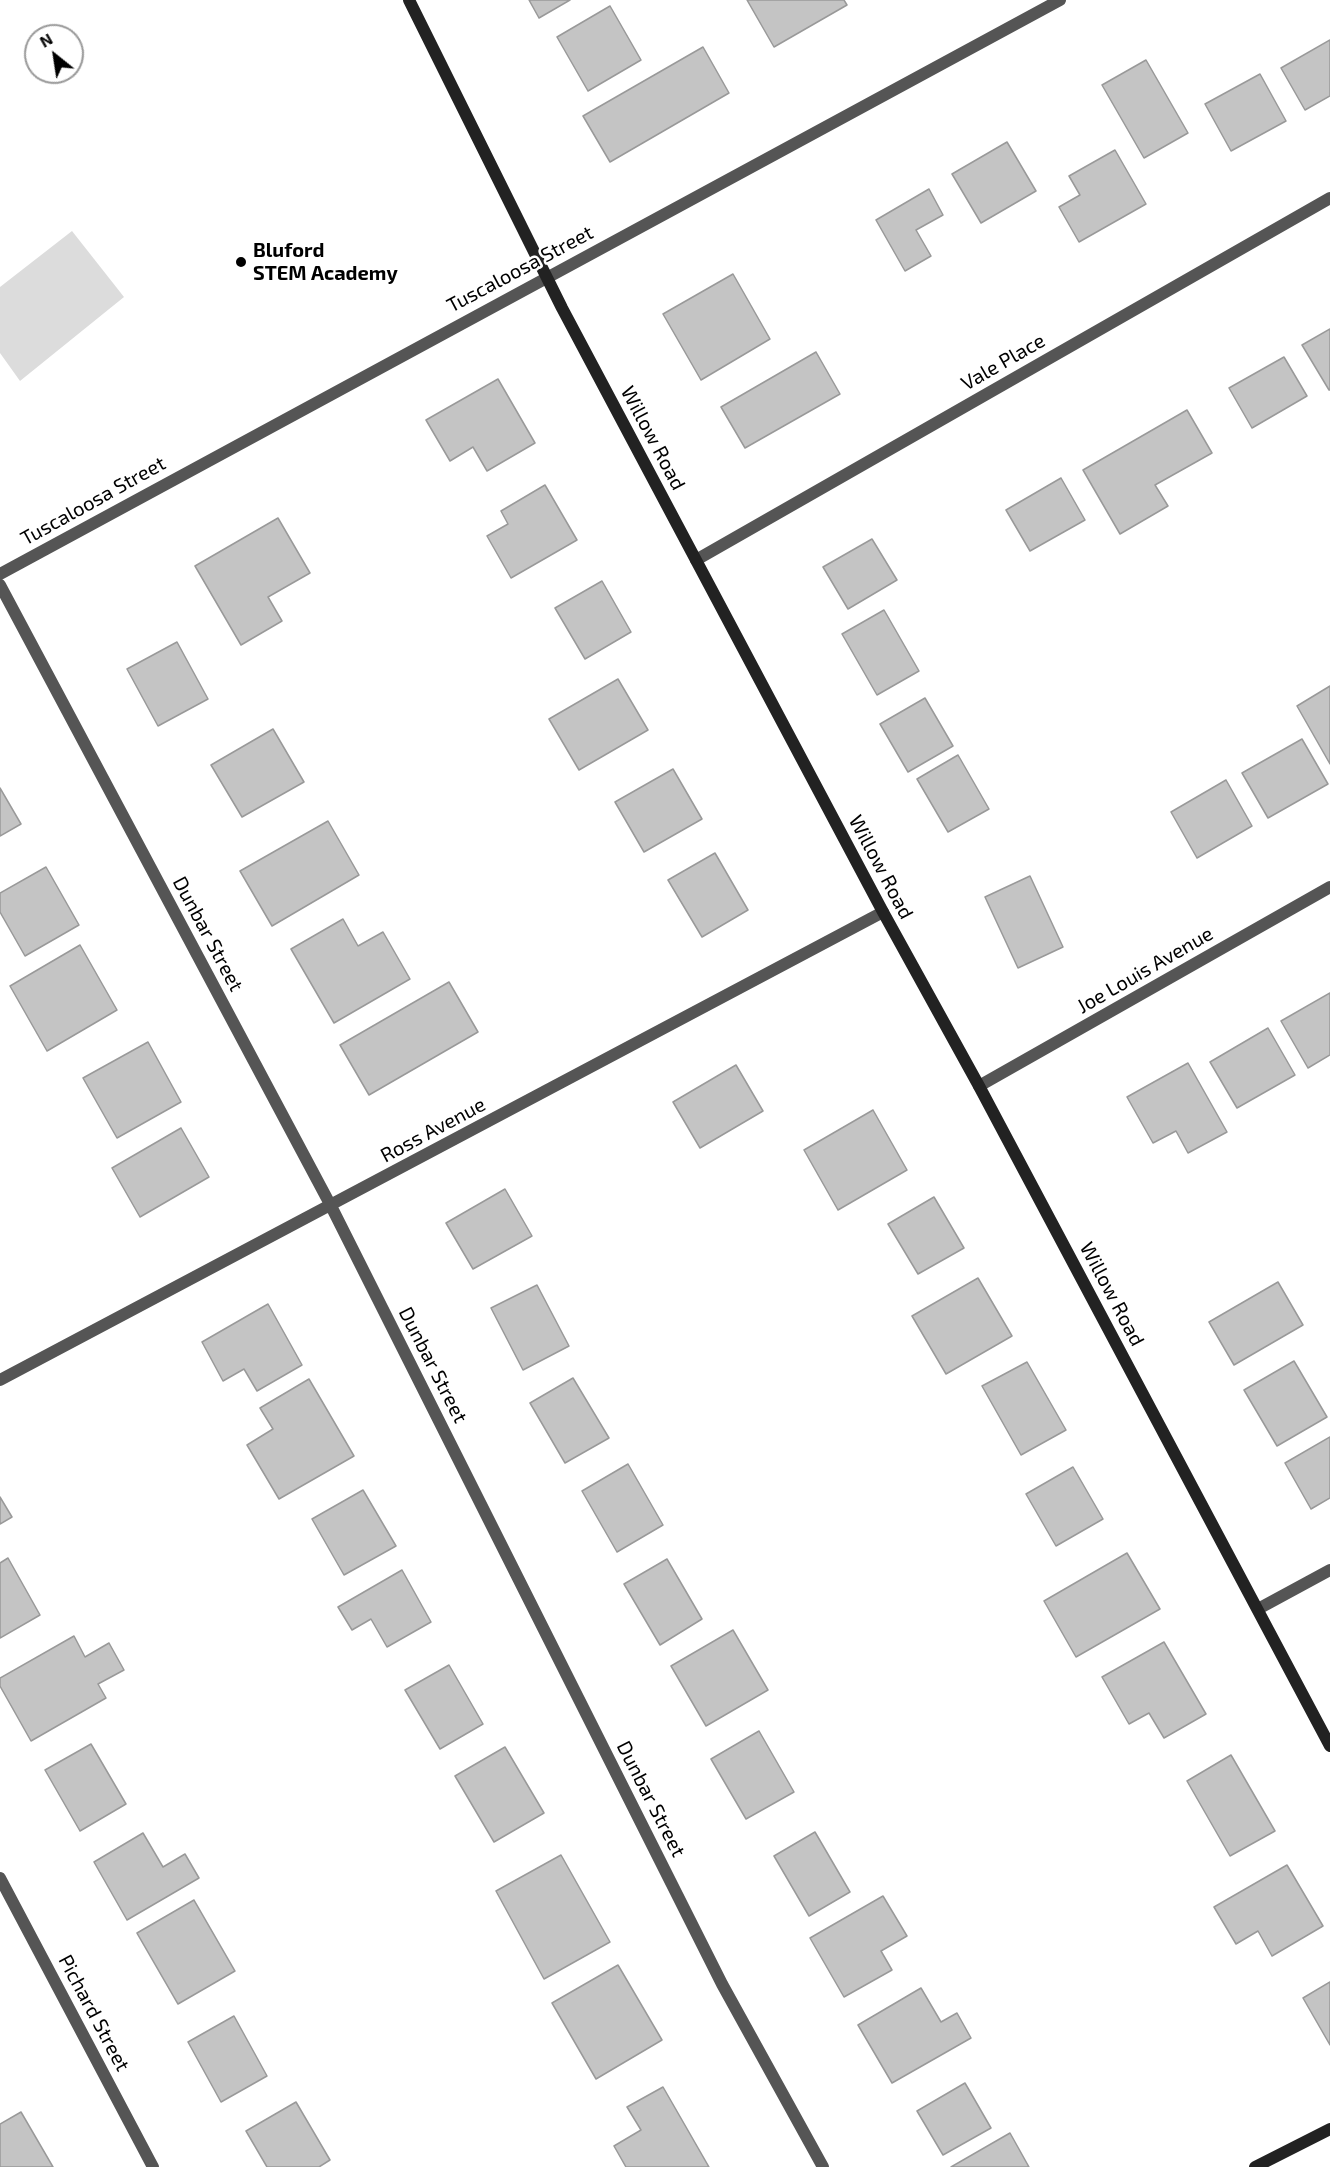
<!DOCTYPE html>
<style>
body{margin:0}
#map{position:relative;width:1330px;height:2167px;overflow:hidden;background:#fff;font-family:"Exo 2",sans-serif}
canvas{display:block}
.north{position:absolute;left:24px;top:24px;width:60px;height:60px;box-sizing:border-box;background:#fff;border:2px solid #999;border-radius:50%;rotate:330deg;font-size:16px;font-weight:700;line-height:24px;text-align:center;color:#000}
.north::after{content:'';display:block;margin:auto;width:21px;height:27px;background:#000;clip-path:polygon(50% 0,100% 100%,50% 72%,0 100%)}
</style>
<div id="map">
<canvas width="1330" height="2167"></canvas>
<div class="north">N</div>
</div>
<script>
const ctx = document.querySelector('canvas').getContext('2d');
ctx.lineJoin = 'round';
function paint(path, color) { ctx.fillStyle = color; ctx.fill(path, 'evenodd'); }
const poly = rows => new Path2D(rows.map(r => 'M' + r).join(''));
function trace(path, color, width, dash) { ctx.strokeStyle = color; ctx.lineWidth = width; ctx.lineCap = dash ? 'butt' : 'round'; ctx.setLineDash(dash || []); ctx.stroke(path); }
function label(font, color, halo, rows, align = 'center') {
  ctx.font = font + ' "Exo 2",sans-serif'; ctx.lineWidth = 5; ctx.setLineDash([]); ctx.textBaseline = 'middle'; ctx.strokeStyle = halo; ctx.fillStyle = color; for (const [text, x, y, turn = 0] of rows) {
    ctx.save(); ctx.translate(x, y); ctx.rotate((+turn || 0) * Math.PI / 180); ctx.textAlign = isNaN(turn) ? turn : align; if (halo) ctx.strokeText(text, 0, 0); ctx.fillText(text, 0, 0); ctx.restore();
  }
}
paint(poly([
 [72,231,124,297,20,381,0,353,0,287]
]), '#dcdcdc');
const building = poly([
 [529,0,570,0,539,18,529,0],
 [747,0,844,0,847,5,774,47,747,0],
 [610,6,641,60,588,91,557,37,610,6],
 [1330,40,1330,96,1305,110,1281,68,1330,40],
 [703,47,729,93,610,162,583,116,703,47],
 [1146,60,1188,133,1144,158,1102,85,1146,60],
 [1260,74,1286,121,1231,151,1205,104,1260,74],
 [1007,142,1036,191,981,223,952,174,1007,142],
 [1115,150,1146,204,1079,242,1059,207,1080,195,1069,176,1115,150],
 [929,189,943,215,916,230,931,256,905,271,876,220,929,189],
 [733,274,770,339,701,380,663,314,733,274],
 [1330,329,1330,390,1329,390,1302,345,1330,329],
 [816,352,840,394,745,448,721,407,816,352],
 [1284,357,1307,396,1252,428,1229,388,1284,357],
 [498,379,535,443,487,471,473,447,450,461,426,420,498,379],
 [1187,410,1212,453,1155,485,1168,506,1120,534,1083,470,1187,410],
 [1061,478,1085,520,1030,551,1006,510,1061,478],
 [545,485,577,540,511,578,487,536,508,524,501,511,545,485],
 [278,518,310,573,268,597,282,621,241,645,195,566,278,518],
 [872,539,897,580,848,609,823,567,872,539],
 [602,581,631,632,585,659,555,608,602,581],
 [884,610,919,671,877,695,842,634,884,610],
 [177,642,208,699,158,726,127,669,177,642],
 [618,679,648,730,579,770,549,719,618,679],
 [1330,686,1330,764,1297,706,1330,686],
 [925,698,953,746,908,772,880,724,925,698],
 [273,729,304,782,242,817,211,765,273,729],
 [1302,739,1328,784,1268,818,1242,773,1302,739],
 [958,755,989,809,948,832,917,779,958,755],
 [673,769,702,819,644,852,615,802,673,769],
 [1226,780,1252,826,1197,858,1171,812,1226,780],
 [0,788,21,824,0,836,0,788],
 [328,821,359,875,272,926,240,871,328,821],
 [715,853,748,910,702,937,668,880,715,853],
 [46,867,79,925,25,956,0,912,0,893,46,867],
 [1030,876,1063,947,1018,968,985,897,1030,876],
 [343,919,358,946,383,932,410,979,334,1023,291,949,343,919],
 [80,945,117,1010,47,1051,10,986,80,945],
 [449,982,478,1032,369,1095,340,1045,449,982],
 [1330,993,1330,1055,1308,1068,1281,1021,1330,993],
 [1268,1028,1295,1075,1237,1108,1210,1062,1268,1028],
 [148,1042,181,1102,117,1138,83,1078,148,1042],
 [1188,1063,1227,1132,1188,1153,1176,1131,1153,1143,1127,1097,1188,1063],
 [736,1065,763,1111,700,1148,673,1102,736,1065],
 [873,1110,907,1170,838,1210,804,1150,873,1110],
 [181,1128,209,1177,140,1217,112,1168,181,1128],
 [505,1189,532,1236,473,1269,446,1223,505,1189],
 [934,1197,964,1248,918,1274,888,1224,934,1197],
 [978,1278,1012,1336,946,1374,912,1316,978,1278],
 [1278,1282,1303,1325,1234,1365,1209,1322,1278,1282],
 [537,1285,569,1346,523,1370,491,1308,537,1285],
 [268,1304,302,1365,257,1391,244,1369,223,1381,202,1342,268,1304],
 [1294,1361,1327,1417,1277,1446,1244,1390,1294,1361],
 [1027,1362,1066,1430,1021,1455,982,1386,1027,1362],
 [573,1378,609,1438,565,1463,530,1403,573,1378],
 [309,1379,354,1456,279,1499,247,1445,273,1429,260,1408,309,1379],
 [1330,1437,1330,1498,1311,1509,1285,1463,1330,1437],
 [628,1464,663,1525,617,1552,582,1491,628,1464],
 [1073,1467,1103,1519,1056,1546,1026,1494,1073,1467],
 [363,1490,396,1546,344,1575,312,1519,363,1490],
 [0,1497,12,1517,0,1524,0,1497],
 [1127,1553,1160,1609,1076,1657,1044,1601,1127,1553],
 [8,1558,40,1615,0,1638,0,1563,8,1558],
 [667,1559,702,1619,660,1645,624,1584,667,1559],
 [402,1570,431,1622,387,1647,371,1619,352,1630,338,1607,402,1570],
 [733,1630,768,1690,706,1726,671,1666,733,1630],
 [74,1636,85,1657,109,1643,124,1670,98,1684,106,1698,31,1741,0,1686,0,1678,74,1636],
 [1164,1642,1206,1714,1164,1738,1149,1713,1129,1724,1102,1677,1164,1642],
 [449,1665,483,1724,440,1749,405,1690,449,1665],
 [759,1731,794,1792,746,1819,711,1759,759,1731],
 [91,1744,126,1804,80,1831,45,1770,91,1744],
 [505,1747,544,1813,494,1842,455,1776,505,1747],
 [1231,1755,1275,1831,1230,1856,1187,1781,1231,1755],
 [815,1832,850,1892,809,1916,774,1856,815,1832],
 [143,1833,163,1867,185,1854,199,1878,127,1920,94,1862,143,1833],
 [561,1855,610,1942,544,1979,496,1891,561,1855],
 [1287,1865,1323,1926,1272,1956,1258,1931,1236,1944,1214,1907,1287,1865],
 [883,1896,907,1936,881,1951,892,1970,844,1997,810,1938,883,1896],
 [194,1900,235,1971,178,2004,137,1933,194,1900],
 [618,1965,662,2040,596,2079,552,2003,618,1965],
 [1330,1982,1330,2045,1303,1998,1330,1982],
 [921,1988,941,2022,957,2013,971,2038,892,2083,858,2025,921,1988],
 [234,2016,267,2076,221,2102,188,2042,234,2016],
 [965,2083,991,2128,943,2155,917,2111,965,2083],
 [663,2087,709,2167,626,2167,614,2146,641,2130,627,2107,663,2087],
 [296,2102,330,2160,319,2167,267,2167,246,2131,296,2102],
 [21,2112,53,2167,0,2167,0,2124,21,2112],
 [1010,2133,1029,2167,951,2167,1010,2133]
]);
paint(building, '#c4c4c4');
trace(building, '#999', 1.5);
trace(poly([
 [696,560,1330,198],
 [0,574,1060,0],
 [0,585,331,1206,722,1984,823,2167],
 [979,1086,1330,887],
 [0,1380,883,912],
 [1258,1609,1330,1570],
 [0,1878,153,2167]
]), '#555', 12);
trace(poly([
 [409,0,562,308,883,912,979,1086,1330,1746],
 [1255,2167,1330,2129]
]), '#222', 12);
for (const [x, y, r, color] of [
 [241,262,6,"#000"]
]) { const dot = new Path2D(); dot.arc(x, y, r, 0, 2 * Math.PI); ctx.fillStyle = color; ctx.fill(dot); trace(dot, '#fff', 2); }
label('bold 20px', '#000', '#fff', [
 ["Bluford",253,250],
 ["STEM Academy",253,273]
], 'left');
label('20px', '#000', '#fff', [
 ["Tuscaloosa Street",520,269,-28],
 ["Vale Place",1003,362,-30],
 ["Willow Road",653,438,62],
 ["Tuscaloosa Street",93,501,-29],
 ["Willow Road",881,867,62],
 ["Dunbar Street",208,934,62],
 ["Joe Louis Avenue",1145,970,-30],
 ["Ross Avenue",433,1130,-28],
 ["Willow Road",1112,1294,62],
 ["Dunbar Street",433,1365,63],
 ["Dunbar Street",651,1799,63],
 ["Pichard Street",94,2013,62]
]);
</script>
